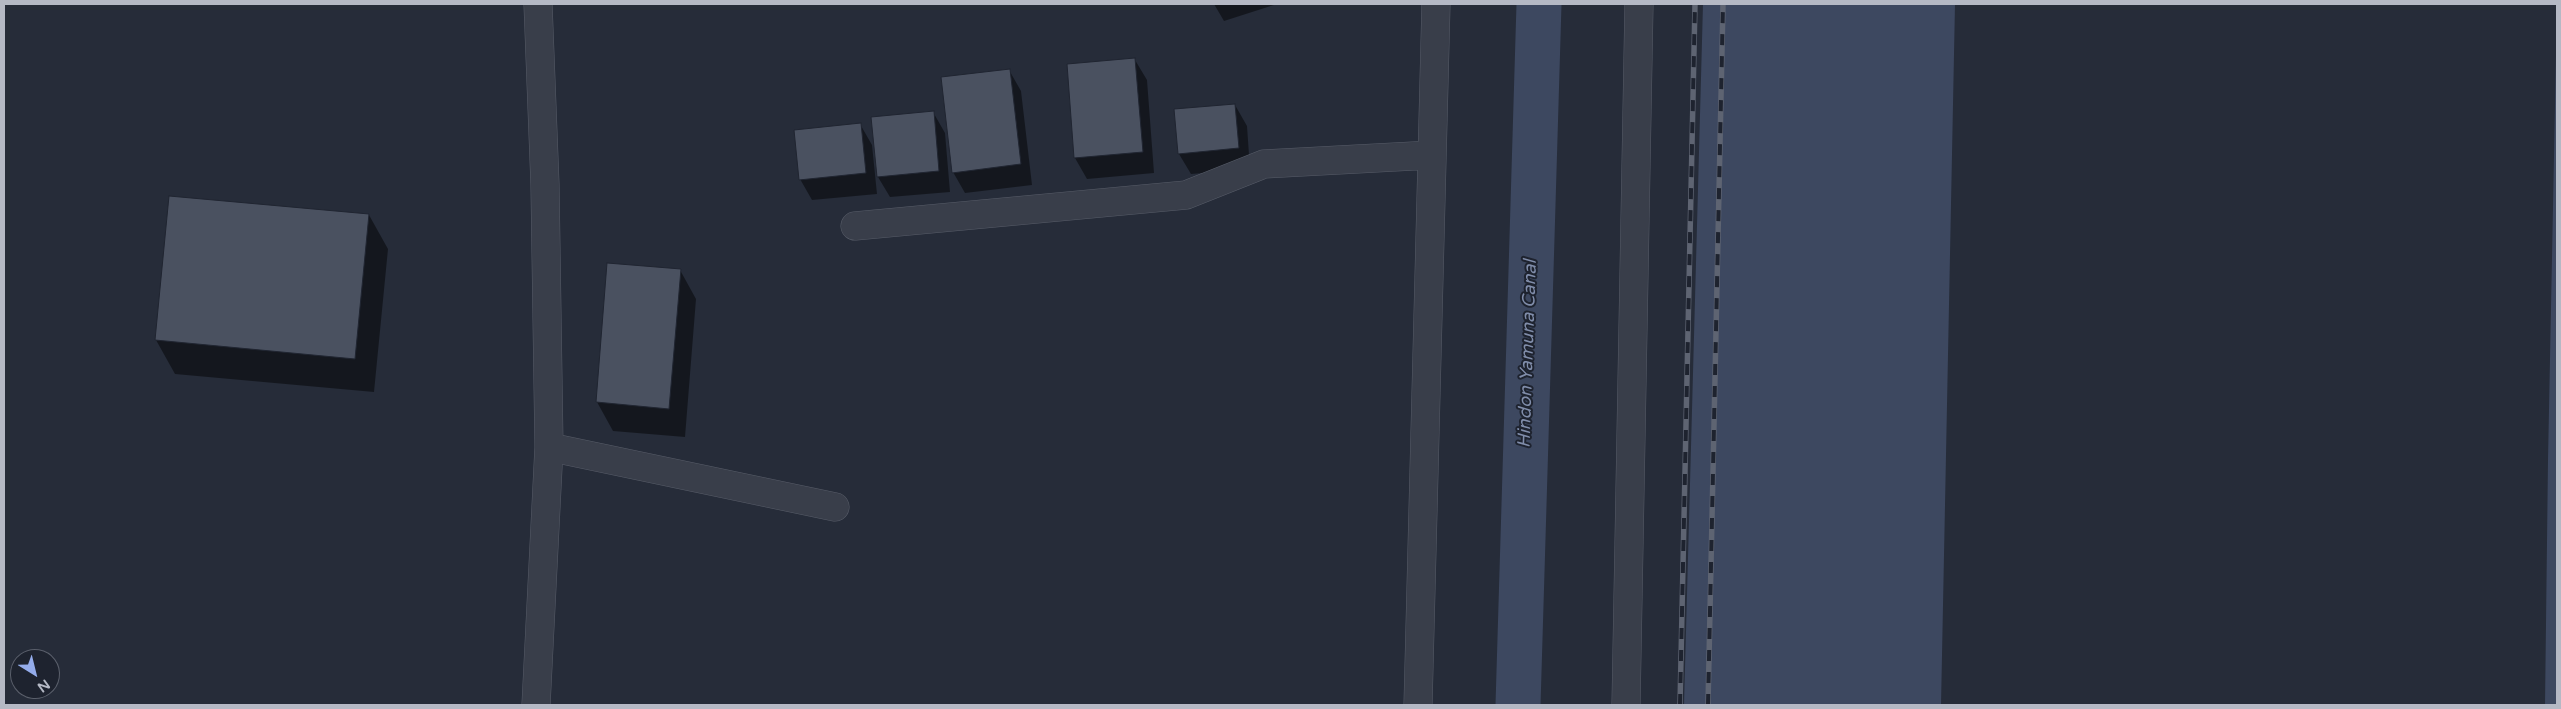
<!DOCTYPE html>
<style>
body{margin:0}
#map{position:relative;width:2561px;height:709px;overflow:hidden;background:#262c39;font-family:"Varela Round",sans-serif}
canvas{display:block}
.frame{position:absolute;inset:0;border:5px solid #b5b9c5;pointer-events:none}
.north{position:absolute;left:10px;top:649px;width:50px;height:50px;box-sizing:border-box;background:#1e232f;border:1px solid #5a5f6b;border-radius:50%;rotate:144deg;font-size:14px;font-weight:700;line-height:20px;text-align:center;color:#b5b9c5}
.north::after{content:'';display:block;margin:auto;width:18px;height:22px;background:#94aceb;clip-path:polygon(50% 0,100% 100%,50% 72%,0 100%)}
</style>
<div id="map">
<canvas width="2561" height="709"></canvas>
<div class="frame"></div>
<div class="north">N</div>
</div>
<script>
const ctx = document.querySelector('canvas').getContext('2d');
ctx.lineJoin = 'round';
function paint(path, color) { ctx.fillStyle = color; ctx.fill(path, 'evenodd'); }
const poly = rows => new Path2D(rows.map(r => 'M' + r).join(''));
function trace(path, color, width, dash) { ctx.strokeStyle = color; ctx.lineWidth = width; ctx.lineCap = dash ? 'butt' : 'round'; ctx.setLineDash(dash || []); ctx.stroke(path); }
function label(font, color, halo, rows, align = 'center') {
  ctx.font = font + ' "Varela Round",sans-serif'; ctx.lineWidth = 4; ctx.setLineDash([]); ctx.textBaseline = 'middle'; ctx.strokeStyle = halo; ctx.fillStyle = color; for (const [text, x, y, turn = 0] of rows) {
    ctx.save(); ctx.translate(x, y); ctx.rotate((+turn || 0) * Math.PI / 180); ctx.textAlign = isNaN(turn) ? turn : align; if (halo) ctx.strokeText(text, 0, 0); ctx.fillText(text, 0, 0); ctx.restore();
  }
}
paint(poly([
 [1703,4,1955,4,1941,705,1684,705],
 [2557,4,2557,705,2545,705,2548,460]
]), '#3d4860');
paint(poly([
 [1214,4,1277,4,1224,21],
 [1135,60,1147,80,1154,173,1087,179,1075,158],
 [1009,70,1021,91,1032,185,965,193,953,172],
 [1235,105,1247,126,1250,169,1191,174,1179,154],
 [933,112,945,133,950,192,890,197,878,177],
 [860,124,872,145,877,194,812,200,800,179],
 [170,197,369,215,388,249,374,392,175,374,156,340],
 [608,265,680,270,696,299,685,437,613,431,597,402]
]), '#0007');
trace(poly([
 [1518,705,1539,4]
]), '#3d4860', 45);
const building = poly([
 [1135,58,1143,152,1074,158,1067,64,1135,58],
 [1010,69,1021,164,952,173,941,77,1010,69],
 [1235,104,1239,148,1178,154,1174,109,1235,104],
 [934,111,939,171,877,177,871,117,934,111],
 [861,123,866,173,799,180,794,130,861,123],
 [169,196,369,214,355,359,155,340,169,196],
 [607,263,681,269,669,409,596,402,607,263]
]);
paint(building, '#4a5160');
trace(building, '#202531', 1);
const minor = poly([
 [855,226,1186,195,1264,164,1432,155],
 [549,447,835,507],
 [536,705,549,447,545,185,538,4],
 [1418,705,1436,4],
 [1626,705,1639,4]
]);
trace(minor, '#575c68', 29);
trace(minor, '#393e4a', 28);
const rail = poly([
 [1680,705,1695,4],
 [1708,705,1723,4]
]);
trace(rail, '#5e6472', 5.5);
trace(rail, '#1e232f', 4, [11]);
label('italic 18px', '#808daa', '#1e232f', [
 ["Hindon Yamuna Canal",1528,354,-88]
]);
</script>
